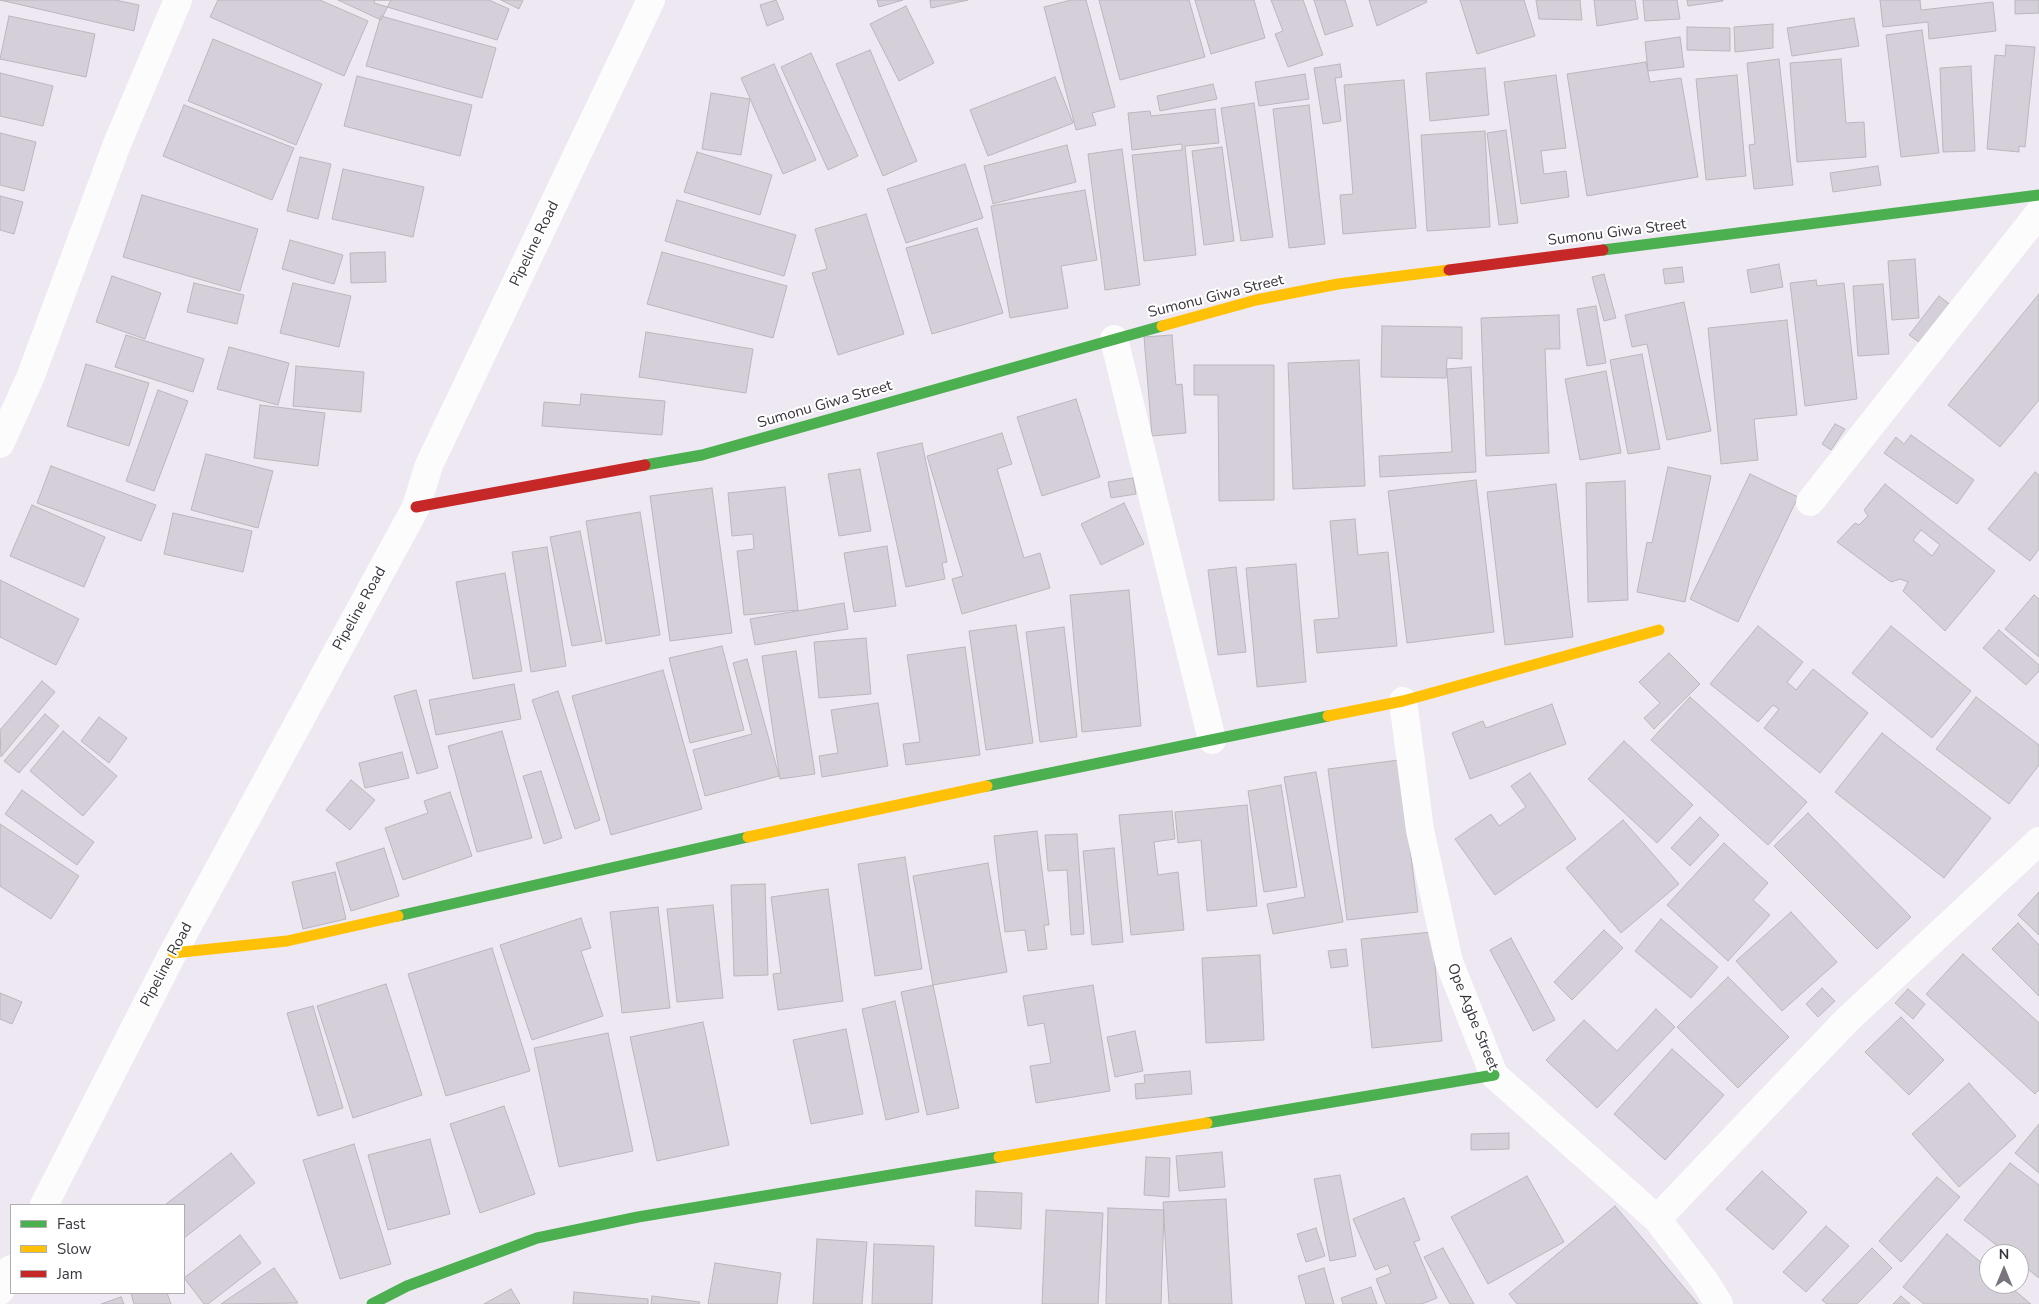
<!DOCTYPE html>
<style>
body{margin:0}
#map{position:relative;width:2039px;height:1304px;overflow:hidden;background:#eee8f3;font-family:"Nunito Sans",sans-serif}
canvas{display:block}
.legend{position:absolute;left:10px;top:1204px;width:175px;height:90px;box-sizing:border-box;background:#fff;border:1px solid #b0aeb1;margin:0;padding:6px 9px;list-style:none;font-size:15px;color:#3a353d}
.legend li{display:flex;align-items:center;gap:10px;height:25px}
.legend b{width:25px;border:1px solid #b0aeb1}
.north{position:absolute;left:1979px;top:1244px;width:50px;height:50px;box-sizing:border-box;background:#fff;border:1px solid #b0aeb1;border-radius:50%;rotate:0deg;font-size:14px;font-weight:700;line-height:20px;text-align:center;color:#3a353d}
.north::after{content:'';display:block;margin:auto;width:18px;height:22px;background:#79747d;clip-path:polygon(50% 0,100% 100%,50% 72%,0 100%)}
</style>
<div id="map">
<canvas width="2039" height="1304"></canvas>
<ul class="legend">
<li><b style="height:6px;background:#4caf50"></b>Fast</li>
<li><b style="height:6px;background:#ffc107"></b>Slow</li>
<li><b style="height:6px;background:#c62828"></b>Jam</li>
</ul>
<div class="north">N</div>
</div>
<script>
const ctx = document.querySelector('canvas').getContext('2d');
ctx.lineJoin = 'round';
function paint(path, color) { ctx.fillStyle = color; ctx.fill(path, 'evenodd'); }
const poly = rows => new Path2D(rows.map(r => 'M' + r).join(''));
function trace(path, color, width, dash) { ctx.strokeStyle = color; ctx.lineWidth = width; ctx.lineCap = dash ? 'butt' : 'round'; ctx.setLineDash(dash || []); ctx.stroke(path); }
function label(font, color, halo, rows, align = 'center') {
  ctx.font = font + ' "Nunito Sans",sans-serif'; ctx.lineWidth = 4; ctx.setLineDash([]); ctx.textBaseline = 'middle'; ctx.strokeStyle = halo; ctx.fillStyle = color; for (const [text, x, y, turn = 0] of rows) {
    ctx.save(); ctx.translate(x, y); ctx.rotate((+turn || 0) * Math.PI / 180); ctx.textAlign = isNaN(turn) ? turn : align; if (halo) ctx.strokeText(text, 0, 0); ctx.fillText(text, 0, 0); ctx.restore();
  }
}
const building = poly([
 [0,0,115,0,139,5,134,31,0,0],
 [218,0,320,0,368,21,344,76,210,17,218,0],
 [338,0,391,0,381,20,338,0],
 [375,0,489,0,509,9,497,40,374,3,375,0],
 [501,0,523,0,519,9,501,0],
 [776,0,784,19,767,26,760,5,776,0],
 [877,0,903,0,879,7,877,0],
 [930,0,968,0,931,8,930,0],
 [1071,0,1086,0,1115,107,1092,113,1096,125,1076,130,1044,7,1071,0],
 [1099,0,1189,0,1205,57,1120,80,1099,0],
 [1195,0,1254,0,1265,38,1211,54,1195,0],
 [1271,0,1303,0,1323,55,1288,67,1275,34,1283,31,1271,0],
 [1314,0,1345,0,1353,26,1325,35,1314,0],
 [1369,0,1426,0,1427,2,1377,26,1369,0],
 [1460,0,1524,0,1535,36,1477,54,1460,0],
 [1536,0,1580,0,1582,20,1539,19,1536,0],
 [1594,0,1635,0,1638,19,1597,26,1594,0],
 [1643,0,1677,0,1680,19,1645,21,1643,0],
 [1687,0,1723,0,1723,1,1688,6,1687,0],
 [1880,0,1920,0,1921,10,1993,2,1996,31,1929,39,1928,22,1883,27,1880,0],
 [2015,0,2039,0,2039,13,2015,14,2015,0],
 [906,6,934,63,899,81,870,24,906,6],
 [9,16,95,34,86,77,0,59,9,16],
 [381,16,496,48,482,98,366,66,381,16],
 [1854,18,1859,46,1792,56,1787,28,1854,18],
 [1773,24,1773,48,1735,52,1734,27,1773,24],
 [1687,27,1730,28,1730,51,1687,50,1687,27],
 [1922,30,1939,153,1901,157,1886,35,1922,30],
 [1680,37,1684,67,1648,71,1645,42,1680,37],
 [213,39,322,84,296,145,188,101,213,39],
 [2006,45,2035,47,2025,147,2019,146,2019,152,1987,149,1995,55,2005,56,2006,45],
 [870,50,917,161,883,176,836,64,870,50],
 [811,53,858,156,828,170,781,67,811,53],
 [1779,59,1793,185,1754,189,1749,145,1755,144,1747,63,1779,59],
 [1841,59,1846,123,1864,122,1866,157,1797,162,1790,63,1841,59],
 [1646,62,1650,82,1681,78,1698,177,1587,196,1567,74,1646,62],
 [774,64,816,160,783,174,741,78,774,64],
 [1340,64,1342,77,1335,78,1341,121,1323,124,1314,68,1340,64],
 [1971,66,1975,151,1943,152,1940,68,1971,66],
 [1485,68,1489,115,1430,121,1426,73,1485,68],
 [0,73,53,86,43,126,0,116,0,73],
 [1305,74,1309,99,1259,106,1255,82,1305,74],
 [1556,75,1566,148,1541,151,1544,174,1566,171,1569,197,1521,204,1504,82,1556,75],
 [1737,75,1746,176,1706,180,1696,79,1737,75],
 [357,76,472,105,460,156,344,126,357,76],
 [1055,77,1073,123,988,156,970,110,1055,77],
 [1404,80,1416,228,1343,234,1340,195,1353,194,1344,85,1404,80],
 [1213,84,1217,99,1160,111,1157,96,1213,84],
 [711,93,750,99,741,155,702,149,711,93],
 [1254,103,1273,237,1241,241,1221,108,1254,103],
 [184,105,294,148,272,200,163,156,184,105],
 [1309,105,1325,244,1289,248,1273,109,1309,105],
 [1215,109,1219,143,1185,146,1196,255,1144,261,1132,155,1182,150,1182,144,1132,150,1128,113,1150,111,1151,116,1215,109],
 [1506,130,1518,223,1499,225,1487,133,1506,130],
 [1485,131,1490,227,1427,231,1421,135,1485,131],
 [0,133,36,142,24,191,0,185,0,133],
 [1067,145,1076,182,993,204,984,166,1067,145],
 [1222,147,1234,241,1204,245,1192,151,1222,147],
 [1122,149,1140,285,1105,290,1088,154,1122,149],
 [697,152,772,175,760,215,684,192,697,152],
 [300,157,331,164,318,219,287,211,300,157],
 [965,164,983,218,906,243,887,189,965,164],
 [1878,166,1881,185,1833,192,1830,173,1878,166],
 [343,169,424,187,413,237,332,219,343,169],
 [1085,190,1097,260,1061,266,1068,308,1010,318,991,206,1085,190],
 [142,195,258,229,240,291,123,257,142,195],
 [0,196,23,202,14,234,0,230,0,196],
 [677,200,796,235,784,276,665,241,677,200],
 [866,214,904,334,838,355,812,273,827,269,815,229,866,214],
 [977,228,1003,313,932,334,906,248,977,228],
 [290,240,343,255,334,284,282,269,290,240],
 [385,252,386,282,351,283,350,253,385,252],
 [662,252,787,286,773,338,647,304,662,252],
 [1915,259,1919,318,1892,320,1888,261,1915,259],
 [1779,264,1783,287,1751,293,1747,270,1779,264],
 [1682,267,1684,282,1665,284,1663,269,1682,267],
 [1604,274,1616,318,1604,321,1592,277,1604,274],
 [112,276,161,293,145,339,96,322,112,276],
 [1816,280,1817,286,1844,283,1857,399,1805,406,1790,283,1816,280],
 [194,283,244,295,237,324,187,312,194,283],
 [293,283,351,296,339,347,280,333,293,283],
 [1883,284,1889,354,1858,356,1853,286,1883,284],
 [2039,294,2039,400,2000,447,1948,405,2039,294],
 [1939,296,1952,306,1923,345,1909,335,1939,296],
 [1684,302,1711,431,1667,440,1647,344,1632,347,1625,315,1684,302],
 [1596,306,1606,363,1587,366,1577,309,1596,306],
 [1559,315,1560,349,1545,349,1549,453,1486,456,1481,318,1559,315],
 [1787,320,1797,415,1754,419,1758,460,1721,464,1708,328,1787,320],
 [1382,326,1462,327,1462,359,1447,358,1446,378,1381,377,1382,326],
 [646,332,753,349,746,393,639,377,646,332],
 [126,335,204,359,193,392,115,367,126,335],
 [1172,335,1176,385,1182,384,1186,433,1152,436,1144,337,1172,335],
 [229,347,289,363,278,405,217,389,229,347],
 [1642,354,1660,449,1628,454,1610,360,1642,354],
 [1359,360,1365,486,1293,489,1288,363,1359,360],
 [86,364,149,383,129,446,67,426,86,364],
 [1194,365,1274,365,1274,500,1219,501,1218,395,1194,395,1194,365],
 [296,366,364,372,361,412,293,406,296,366],
 [1471,367,1476,472,1380,477,1379,456,1452,452,1447,369,1471,367],
 [1606,371,1621,453,1580,460,1565,379,1606,371],
 [158,390,188,401,154,491,126,481,158,390],
 [581,394,665,401,662,435,542,426,544,402,580,405,581,394],
 [1076,399,1100,477,1042,496,1017,417,1076,399],
 [260,405,325,413,318,466,254,458,260,405],
 [1835,424,1845,429,1831,450,1822,444,1835,424],
 [1002,433,1012,464,997,469,1024,558,1040,553,1050,588,962,614,952,579,963,576,927,456,1002,433],
 [1911,435,1974,480,1957,504,1884,453,1896,437,1904,444,1911,435],
 [922,443,947,562,942,563,945,579,906,587,877,453,922,443],
 [206,454,273,471,258,528,191,510,206,454],
 [51,466,156,505,141,541,37,503,51,466],
 [1668,467,1711,476,1685,602,1637,592,1647,542,1652,543,1668,467],
 [860,469,871,531,839,536,828,474,860,469],
 [2035,472,2039,475,2039,549,2030,561,1988,529,2035,472],
 [1750,474,1798,497,1738,622,1690,599,1750,474],
 [1133,478,1136,494,1111,498,1108,482,1133,478],
 [1476,480,1494,632,1407,643,1388,491,1476,480],
 [1625,481,1628,600,1588,602,1586,483,1625,481],
 [1556,484,1573,637,1505,645,1487,492,1556,484],
 [1885,484,1995,571,1945,631,1903,591,1908,582,1900,579,1891,582,1837,542,1855,523,1859,525,1868,516,1864,510,1885,484],
 [1921,530,1940,545,1932,556,1913,540,1921,530],
 [785,487,798,610,744,615,737,551,754,549,753,534,732,536,728,493,785,487],
 [712,488,732,633,670,641,650,496,712,488],
 [1124,503,1144,544,1101,565,1081,524,1124,503],
 [32,505,105,537,84,587,10,556,32,505],
 [640,512,660,635,606,644,586,521,640,512],
 [173,513,252,531,243,572,164,554,173,513],
 [1355,519,1358,555,1388,552,1397,646,1317,653,1314,620,1339,618,1330,521,1355,519],
 [580,531,602,641,572,646,550,537,580,531],
 [887,546,896,606,854,612,844,553,887,546],
 [547,547,566,666,531,672,512,552,547,547],
 [1296,564,1306,682,1257,687,1246,568,1296,564],
 [1236,567,1246,652,1218,655,1208,570,1236,567],
 [505,573,522,671,473,679,456,582,505,573],
 [0,580,79,619,56,665,0,637,0,580],
 [1129,590,1141,726,1082,732,1070,595,1129,590],
 [2034,595,2039,599,2039,657,2005,629,2034,595],
 [844,603,848,629,755,645,750,619,844,603],
 [1016,625,1033,743,986,750,969,631,1016,625],
 [1758,626,1803,662,1787,682,1796,690,1813,669,1868,713,1820,773,1764,728,1779,709,1773,705,1758,722,1710,684,1758,626],
 [1891,626,1971,691,1932,738,1852,673,1891,626],
 [1064,627,1077,737,1040,742,1026,632,1064,627],
 [1999,630,2039,665,2039,671,2026,685,1983,648,1999,630],
 [866,638,871,694,819,698,814,642,866,638],
 [722,646,744,730,690,743,669,658,722,646],
 [965,647,980,755,906,765,903,744,920,742,907,655,965,647],
 [796,651,815,774,780,779,762,656,796,651],
 [1669,653,1700,684,1654,729,1644,718,1660,703,1639,682,1669,653],
 [747,659,779,776,705,796,693,750,752,734,733,663,747,659],
 [663,670,702,809,611,835,572,696,663,670],
 [42,681,55,692,1,757,0,730,42,681],
 [514,684,521,719,436,735,429,700,514,684],
 [416,690,438,768,417,774,394,696,416,690],
 [558,691,600,820,575,829,532,700,558,691],
 [1690,697,1807,802,1768,845,1651,740,1690,697],
 [1976,697,2039,745,2039,765,2009,804,1936,749,1976,697],
 [878,703,888,766,822,777,819,756,838,753,831,710,878,703],
 [1552,704,1566,744,1470,779,1452,733,1483,721,1486,728,1552,704],
 [45,714,59,726,19,773,4,761,45,714],
 [99,717,127,738,109,763,81,741,99,717],
 [63,731,117,776,83,816,30,771,63,731],
 [502,731,532,838,477,852,448,746,502,731],
 [1882,733,1991,818,1944,878,1835,792,1882,733],
 [1624,741,1693,805,1657,843,1588,779,1624,741],
 [402,752,409,778,365,788,359,763,402,752],
 [1399,760,1418,912,1347,920,1328,769,1399,760],
 [541,771,562,838,544,844,523,776,541,771],
 [1316,772,1343,922,1273,934,1267,904,1305,897,1284,777,1316,772],
 [1530,773,1576,839,1495,895,1455,839,1491,814,1499,826,1526,807,1511,786,1530,773],
 [351,780,375,800,350,830,326,810,351,780],
 [1281,785,1297,887,1264,892,1248,791,1281,785],
 [22,790,94,842,77,865,5,814,22,790],
 [450,792,472,856,403,880,385,828,428,813,424,801,450,792],
 [1247,805,1257,906,1207,911,1201,840,1178,843,1175,812,1247,805],
 [1172,811,1175,839,1154,842,1158,875,1178,872,1184,930,1131,935,1119,815,1172,811],
 [1808,813,1911,917,1877,949,1774,846,1808,813],
 [1700,817,1719,835,1690,866,1671,848,1700,817],
 [1623,820,1679,884,1621,933,1566,868,1623,820],
 [0,824,79,876,51,919,0,886,0,824],
 [1037,831,1049,925,1044,925,1047,949,1028,951,1025,930,1005,932,994,836,1037,831],
 [1077,834,1084,934,1071,935,1067,870,1048,871,1045,835,1077,834],
 [1724,843,1768,883,1753,900,1770,915,1728,961,1667,905,1724,843],
 [384,848,399,896,351,911,336,863,384,848],
 [1114,848,1123,942,1092,945,1083,851,1114,848],
 [905,857,922,969,875,976,858,864,905,857],
 [988,863,1007,972,933,985,913,876,988,863],
 [335,872,346,919,303,929,292,882,335,872],
 [765,884,768,975,734,976,731,885,765,884],
 [828,889,843,1001,778,1010,773,974,781,973,771,897,828,889],
 [2039,892,2039,935,2018,915,2039,892],
 [713,905,723,998,677,1002,667,909,713,905],
 [658,907,670,1008,622,1013,610,912,658,907],
 [1791,912,1837,962,1782,1011,1736,961,1791,912],
 [581,918,591,948,581,951,603,1016,532,1040,500,945,581,918],
 [1661,919,1718,967,1691,998,1635,951,1661,919],
 [2018,923,2039,945,2039,996,1992,949,2018,923],
 [1604,930,1623,948,1572,1000,1554,982,1604,930],
 [1432,932,1442,1041,1372,1048,1361,939,1432,932],
 [1511,938,1555,1020,1533,1031,1490,950,1511,938],
 [492,948,530,1071,446,1096,408,974,492,948],
 [1346,949,1348,966,1331,968,1328,951,1346,949],
 [1963,954,2039,1023,2039,1090,2035,1094,1926,994,1963,954],
 [1260,955,1264,1040,1206,1043,1202,958,1260,955],
 [1728,977,1789,1037,1738,1088,1677,1027,1728,977],
 [386,984,422,1095,353,1118,317,1006,386,984],
 [933,985,959,1108,927,1115,901,992,933,985],
 [1093,985,1110,1091,1036,1103,1030,1066,1051,1063,1044,1023,1028,1026,1023,996,1093,985],
 [1822,988,1835,1001,1818,1017,1806,1004,1822,988],
 [1908,989,1925,1004,1913,1019,1895,1003,1908,989],
 [0,993,22,1002,12,1024,0,1019,0,993],
 [895,1001,919,1112,886,1120,862,1009,895,1001],
 [313,1006,343,1108,318,1116,287,1013,313,1006],
 [1656,1009,1675,1027,1597,1108,1546,1060,1584,1020,1617,1051,1656,1009],
 [1901,1017,1944,1060,1909,1095,1865,1052,1901,1017],
 [703,1022,729,1145,657,1161,630,1037,703,1022],
 [846,1029,863,1114,811,1124,793,1040,846,1029],
 [1135,1031,1143,1071,1115,1077,1107,1037,1135,1031],
 [608,1033,633,1151,559,1167,534,1048,608,1033],
 [1672,1049,1724,1095,1665,1160,1614,1114,1672,1049],
 [1190,1071,1192,1094,1136,1099,1135,1084,1145,1083,1144,1075,1190,1071],
 [1969,1083,2016,1136,1959,1187,1912,1134,1969,1083],
 [504,1106,535,1194,480,1213,450,1124,504,1106],
 [2039,1124,2039,1173,2015,1153,2039,1124],
 [1509,1133,1509,1149,1471,1150,1471,1134,1509,1133],
 [430,1139,450,1214,388,1230,368,1155,430,1139],
 [354,1144,391,1264,340,1279,303,1160,354,1144],
 [1222,1152,1225,1187,1179,1191,1176,1156,1222,1152],
 [231,1153,255,1183,184,1238,184,1205,165,1205,231,1153],
 [1146,1157,1170,1158,1169,1197,1144,1195,1146,1157],
 [2010,1163,2039,1185,2039,1278,2019,1262,2019,1254,2008,1254,1964,1220,2010,1163],
 [1762,1171,1807,1212,1773,1250,1726,1209,1762,1171],
 [1340,1175,1356,1256,1330,1261,1314,1179,1340,1175],
 [1527,1176,1564,1242,1488,1284,1451,1217,1527,1176],
 [1937,1177,1960,1197,1901,1262,1879,1241,1937,1177],
 [976,1191,1022,1193,1021,1229,975,1226,976,1191],
 [1404,1198,1420,1240,1414,1242,1437,1298,1422,1304,1386,1304,1376,1279,1391,1273,1388,1265,1375,1270,1353,1219,1404,1198],
 [1226,1199,1232,1304,1169,1304,1163,1202,1226,1199],
 [1615,1206,1698,1304,1517,1304,1509,1294,1615,1206],
 [1108,1208,1164,1210,1161,1304,1106,1304,1108,1208],
 [1046,1210,1103,1213,1098,1304,1042,1304,1046,1210],
 [1826,1226,1849,1246,1806,1292,1783,1272,1826,1226],
 [1316,1228,1325,1256,1306,1262,1297,1234,1316,1228],
 [1947,1234,1989,1269,1989,1284,2007,1284,2031,1304,1924,1304,1903,1287,1947,1234],
 [240,1235,261,1263,208,1304,204,1304,184,1278,240,1235],
 [817,1239,867,1242,862,1304,813,1304,817,1239],
 [874,1244,934,1246,932,1304,872,1304,874,1244],
 [1443,1248,1474,1304,1450,1304,1424,1257,1443,1248],
 [1872,1248,1892,1268,1857,1304,1827,1304,1822,1300,1872,1248],
 [715,1263,781,1273,777,1304,708,1304,715,1263],
 [274,1268,298,1303,221,1304,274,1268],
 [1324,1268,1334,1304,1306,1304,1298,1276,1324,1268],
 [1371,1287,1377,1304,1343,1304,1341,1298,1371,1287],
 [511,1289,520,1304,484,1304,511,1289],
 [574,1292,648,1299,648,1304,573,1304,574,1292],
 [131,1293,167,1293,171,1304,134,1304,131,1293],
 [652,1296,700,1302,699,1304,651,1304,652,1296],
 [1901,1296,1910,1304,1893,1304,1901,1296],
 [121,1297,124,1304,101,1304,121,1297]
]);
paint(building, '#d4cfd8');
trace(building, '#bab6be', 1);
trace(poly([
 [1114,339,1212,740],
 [0,444,30,378,117,144,178,0],
 [1810,502,2039,213],
 [1403,701,1420,830,1449,962,1494,1075,1657,1219,1704,1280,1719,1304],
 [44,1205,173,953,416,507,429,465,651,0],
 [1657,1219,1846,1021,2039,841],
 [0,1291,11,1269]
]), '#fcfcfd', 28);
trace(poly([
 [1603,250,2039,195],
 [645,465,702,455,1162,326],
 [987,786,1328,716],
 [398,916,748,837],
 [1207,1123,1494,1075],
 [372,1304,407,1286,537,1238,638,1217,999,1157]
]), '#4caf50', 11);
trace(poly([
 [1162,326,1256,300,1338,284,1449,270],
 [1328,716,1403,701,1659,630],
 [748,837,987,786],
 [173,953,287,941,398,916],
 [999,1157,1207,1123]
]), '#ffc107', 11);
trace(poly([
 [1449,270,1603,250],
 [416,507,645,465]
]), '#c62828', 11);
label('15px', '#3a353d', '#fff', [
 ["Sumonu Giwa Street",1617,233,-7],
 ["Pipeline Road",535,244,-64],
 ["Sumonu Giwa Street",1216,297,-14],
 ["Sumonu Giwa Street",825,405,-16],
 ["Pipeline Road",360,609,-61],
 ["Pipeline Road",167,965,-62],
 ["Ope Agbe Street",1472,1017,68]
]);
</script>
